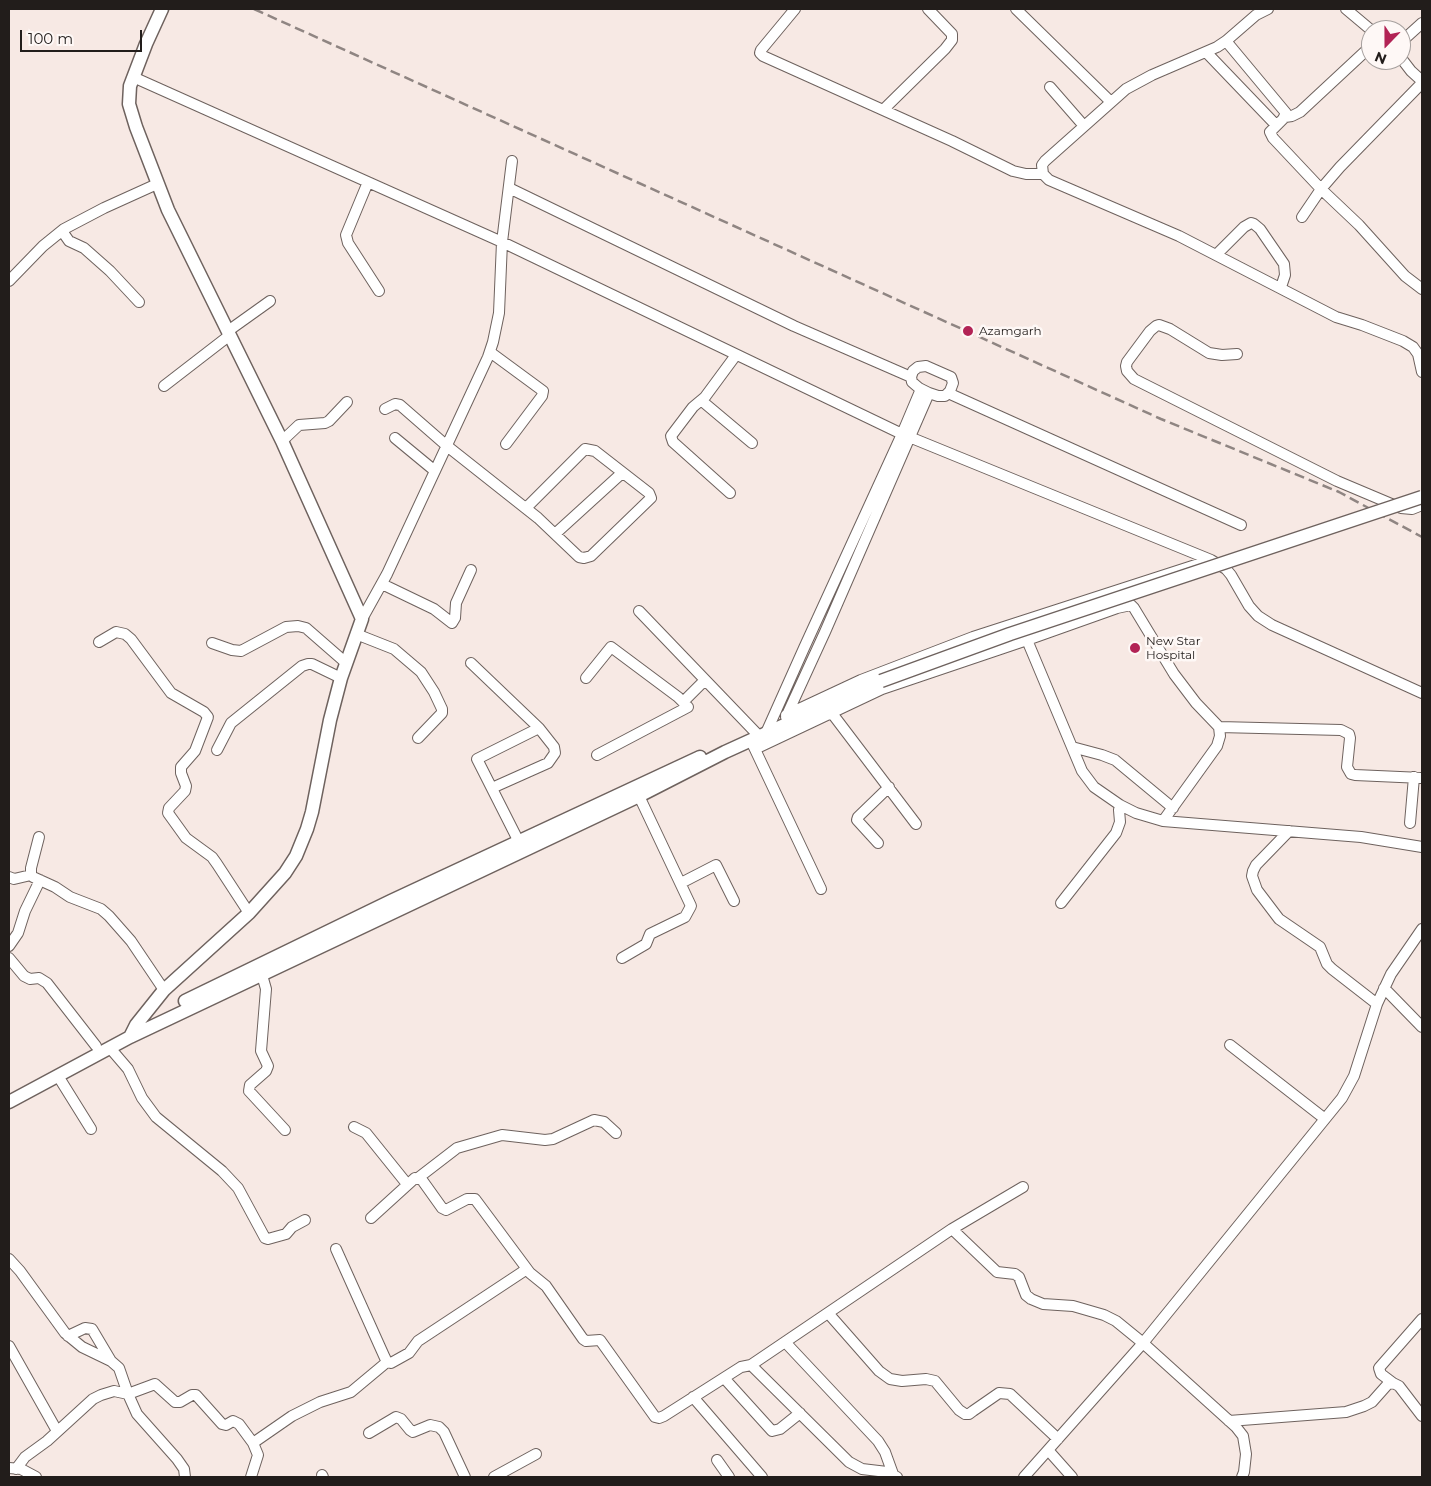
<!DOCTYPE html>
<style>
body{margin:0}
#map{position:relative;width:1431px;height:1486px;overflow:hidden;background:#f7e9e4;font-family:Montserrat,sans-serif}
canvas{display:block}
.frame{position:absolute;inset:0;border:10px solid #221d1b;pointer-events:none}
.north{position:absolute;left:1361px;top:20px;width:50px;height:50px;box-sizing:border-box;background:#fef8f6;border:1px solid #a6a09e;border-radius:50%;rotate:202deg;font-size:14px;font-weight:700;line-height:20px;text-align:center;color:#221d1b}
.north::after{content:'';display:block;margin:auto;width:18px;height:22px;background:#b22355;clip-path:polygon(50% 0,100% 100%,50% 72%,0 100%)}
.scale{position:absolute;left:20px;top:30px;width:122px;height:22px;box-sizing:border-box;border:2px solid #221d1b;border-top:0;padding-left:6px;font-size:15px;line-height:18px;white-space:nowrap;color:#221d1b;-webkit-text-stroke:4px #fef8f6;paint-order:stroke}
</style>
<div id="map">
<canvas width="1431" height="1486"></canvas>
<div class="frame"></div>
<div class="north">N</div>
<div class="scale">100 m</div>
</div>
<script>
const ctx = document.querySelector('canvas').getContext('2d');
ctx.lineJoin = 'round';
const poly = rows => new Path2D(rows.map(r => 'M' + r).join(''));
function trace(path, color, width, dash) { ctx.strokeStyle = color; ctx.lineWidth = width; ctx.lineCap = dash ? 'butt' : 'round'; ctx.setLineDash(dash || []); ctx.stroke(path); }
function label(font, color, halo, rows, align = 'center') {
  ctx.font = font + ' Montserrat,sans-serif'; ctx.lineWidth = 5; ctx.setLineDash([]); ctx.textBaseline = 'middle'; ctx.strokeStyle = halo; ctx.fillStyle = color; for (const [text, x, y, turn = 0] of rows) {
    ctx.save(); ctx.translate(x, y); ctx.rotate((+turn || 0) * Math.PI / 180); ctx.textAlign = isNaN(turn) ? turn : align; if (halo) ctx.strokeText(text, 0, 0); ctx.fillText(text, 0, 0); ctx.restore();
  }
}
const minor = poly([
 [795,9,761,50,760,53,763,56,952,141,1013,171,1026,174,1043,174],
 [1016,9,1111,102],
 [1268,9,1256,15,1226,41,1217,47,1152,75,1126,89,1045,161,1042,165,1043,174,1049,180,1179,236,1336,317,1362,325,1403,341,1413,347,1418,354,1422,372],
 [1346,9,1371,30],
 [1226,41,1286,113,1283,119,1270,132,1273,138,1321,189,1359,225,1405,276,1422,289],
 [1401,42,1422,23],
 [1206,52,1276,125],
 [1401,58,1411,71,1422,81],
 [133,77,502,242,902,434,1211,560,1226,569,1231,575,1249,606,1258,616,1272,625,1422,693],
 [1050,87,1084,126],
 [883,110,945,49,952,40,952,34,928,9],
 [1285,117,1292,116,1300,112,1371,46],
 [368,182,346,235,348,243,379,291],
 [509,188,794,326,911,377],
 [1302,217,1321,189,1340,167,1422,83],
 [62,231,69,241,84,248,110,271,139,302],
 [1216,255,1244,227,1251,223,1254,224,1260,229,1284,264,1285,275,1281,287],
 [9,281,43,246,64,229,104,208,157,184],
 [228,331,270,301],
 [490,352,543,391,542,396,506,444],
 [1237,354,1222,355,1209,353,1170,329,1159,325,1156,326,1150,331,1127,362,1126,366,1127,371,1134,379,1337,481,1401,508,1412,509,1422,505],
 [926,366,951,377,953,383,950,391,945,396,938,396,929,393,919,388,912,382,911,377,913,371,918,367,926,366],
 [164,386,230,335],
 [948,393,1241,525],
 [702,401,752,443],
 [385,409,395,404,400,405,447,446,538,518,579,557,584,558,591,556,651,498,649,493,595,451,585,449,526,508],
 [395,438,435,471],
 [282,441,299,425,325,423,329,421,347,402],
 [730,493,673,442,671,436,693,407,705,397,736,355],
 [555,534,622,473],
 [382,584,434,609,452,623,455,618,456,603,471,570],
 [639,611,759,736],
 [362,619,387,574,488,357,493,342,499,313,502,242,512,161],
 [356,634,394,649,421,672,434,692,442,709,442,713,418,738],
 [1027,640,1082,771,1094,787,1120,805,1136,813,1163,821,1361,837,1422,847],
 [99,642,116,632,125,634,131,639,171,693,204,712,208,717,195,751,181,767,181,773,186,786,185,791,169,808,168,813,186,838,212,857,217,864,249,913],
 [212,643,232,650,241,651,286,627,298,626,306,628,345,662],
 [471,663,539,728,554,747,555,753,548,763,492,788],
 [586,678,611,647,678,697,688,707,597,755],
 [683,702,704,681],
 [831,712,916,824],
 [786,715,861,680,973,637,1211,560],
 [786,717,825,632,929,393],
 [1219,727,1341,730,1349,734,1350,738,1347,767,1351,774,1355,775,1422,778],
 [766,733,804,648,902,434,921,389],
 [752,743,821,889],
 [1072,747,1102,755,1115,760,1173,808],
 [755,749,882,689,1027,640,1117,608,1131,605,1134,608,1174,674,1196,703,1219,727,1220,736,1217,746,1163,821],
 [217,750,231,723,302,666,308,664,312,664,341,678],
 [1410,823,1414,777],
 [1289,831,1256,865,1253,871,1252,876,1257,890,1279,919,1320,947,1327,964,1332,969,1377,1004],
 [39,837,31,868,31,875,33,877,55,887,70,897,101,909,109,916,131,941,164,990],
 [519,842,477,759,539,728],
 [878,843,857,820,858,817,889,787],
 [9,877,14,879,31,875],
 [681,883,716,865,734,901],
 [1061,903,1116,833,1120,822,1119,810,1120,805],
 [9,946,18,933,25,911,40,880],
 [9,958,24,976,30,979,39,978,47,983,96,1046],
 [622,958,646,944,650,934,685,917,691,906,639,796],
 [260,968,266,989,261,1051,268,1066,266,1071,250,1085,249,1091,285,1130],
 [1384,988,1422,1027],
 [1230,1045,1325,1119],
 [110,1048,128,1069,142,1098,156,1117,222,1171,238,1188,265,1238,268,1239,286,1234,292,1227,305,1220],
 [58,1076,91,1129],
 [354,1127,366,1133,407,1184],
 [418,1178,457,1148,502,1135,545,1140,553,1139,594,1120,604,1122,616,1133],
 [371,1218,415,1178,422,1180,442,1208,446,1210,467,1199,475,1199,530,1273,546,1286,583,1339,586,1341,600,1340,655,1417,659,1418,664,1416,741,1367,751,1365,849,1462,862,1469,887,1472,897,1477],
 [952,1229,997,1272,1015,1274,1019,1277,1026,1295,1031,1299,1043,1304,1073,1306,1104,1315,1116,1321,1143,1343,1236,1427,1243,1436,1246,1454,1244,1472,1242,1477],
 [336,1249,385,1358,387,1362,391,1363,409,1353,418,1341,527,1269],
 [9,1259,20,1271,65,1333,82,1347,111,1361,119,1368,128,1394,137,1414,177,1459,184,1469,185,1477],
 [828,1313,879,1371,890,1379,902,1381,926,1379,935,1381,959,1410,965,1414,969,1414,973,1411,999,1393,1010,1394,1058,1439],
 [68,1336,85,1328,92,1329,111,1361],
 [785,1342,878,1441,885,1452,893,1474],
 [9,1346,57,1431],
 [751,1365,952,1229,1023,1187],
 [724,1378,772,1431,780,1429,800,1413],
 [1393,1383,1381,1374,1379,1368,1422,1319],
 [693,1397,762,1477],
 [1229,1421,1346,1412,1364,1406,1372,1402,1388,1384,1393,1383,1399,1386,1422,1416],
 [369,1433,396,1417,401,1419,410,1430,413,1432,430,1425,439,1427,444,1432,465,1477],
 [253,1443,292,1416,320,1402,351,1392,387,1362],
 [1048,1450,1072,1477],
 [717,1460,729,1477],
 [9,1468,21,1469,36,1477],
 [16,1469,25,1457,47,1441,93,1399,101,1395,114,1391,128,1394,155,1384,175,1402,180,1402,192,1395,196,1395,222,1424,226,1425,233,1421,239,1424,253,1443,258,1455,251,1477],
 [322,1475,323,1477],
 [494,1477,536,1454],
 [1024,1477,1143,1343,1342,1098,1354,1076,1377,1004,1391,974,1422,929]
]);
const major = poly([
 [185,1001,391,901,700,757],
 [130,1037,136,1025,164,990,249,913,285,873,296,856,307,829,312,812,330,720,341,678,362,619,282,441,168,210,136,127,129,104,130,86,146,44,162,9],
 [9,1102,130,1037,639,796,725,752,881,681]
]);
trace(minor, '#6e625e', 12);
trace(major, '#6e625e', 15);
trace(minor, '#fff', 10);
trace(major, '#fff', 12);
trace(poly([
 [254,9,1161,419,1339,492,1422,537]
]), '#8f8582', 2.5, [10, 5]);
const majorBridge = poly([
 [881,681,1010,634,1422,497]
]);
trace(majorBridge, '#6e625e', 15, []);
trace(majorBridge, '#fff', 12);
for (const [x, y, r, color] of [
 [968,331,6,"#b22355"],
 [1135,648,6,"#b22355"]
]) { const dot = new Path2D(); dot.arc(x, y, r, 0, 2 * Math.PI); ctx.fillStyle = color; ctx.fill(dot); trace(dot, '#fef8f6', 2); }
label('12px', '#221d1b', '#fef8f6', [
 ["Azamgarh",979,331],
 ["New Star",1146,641],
 ["Hospital",1146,655]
], 'left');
</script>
